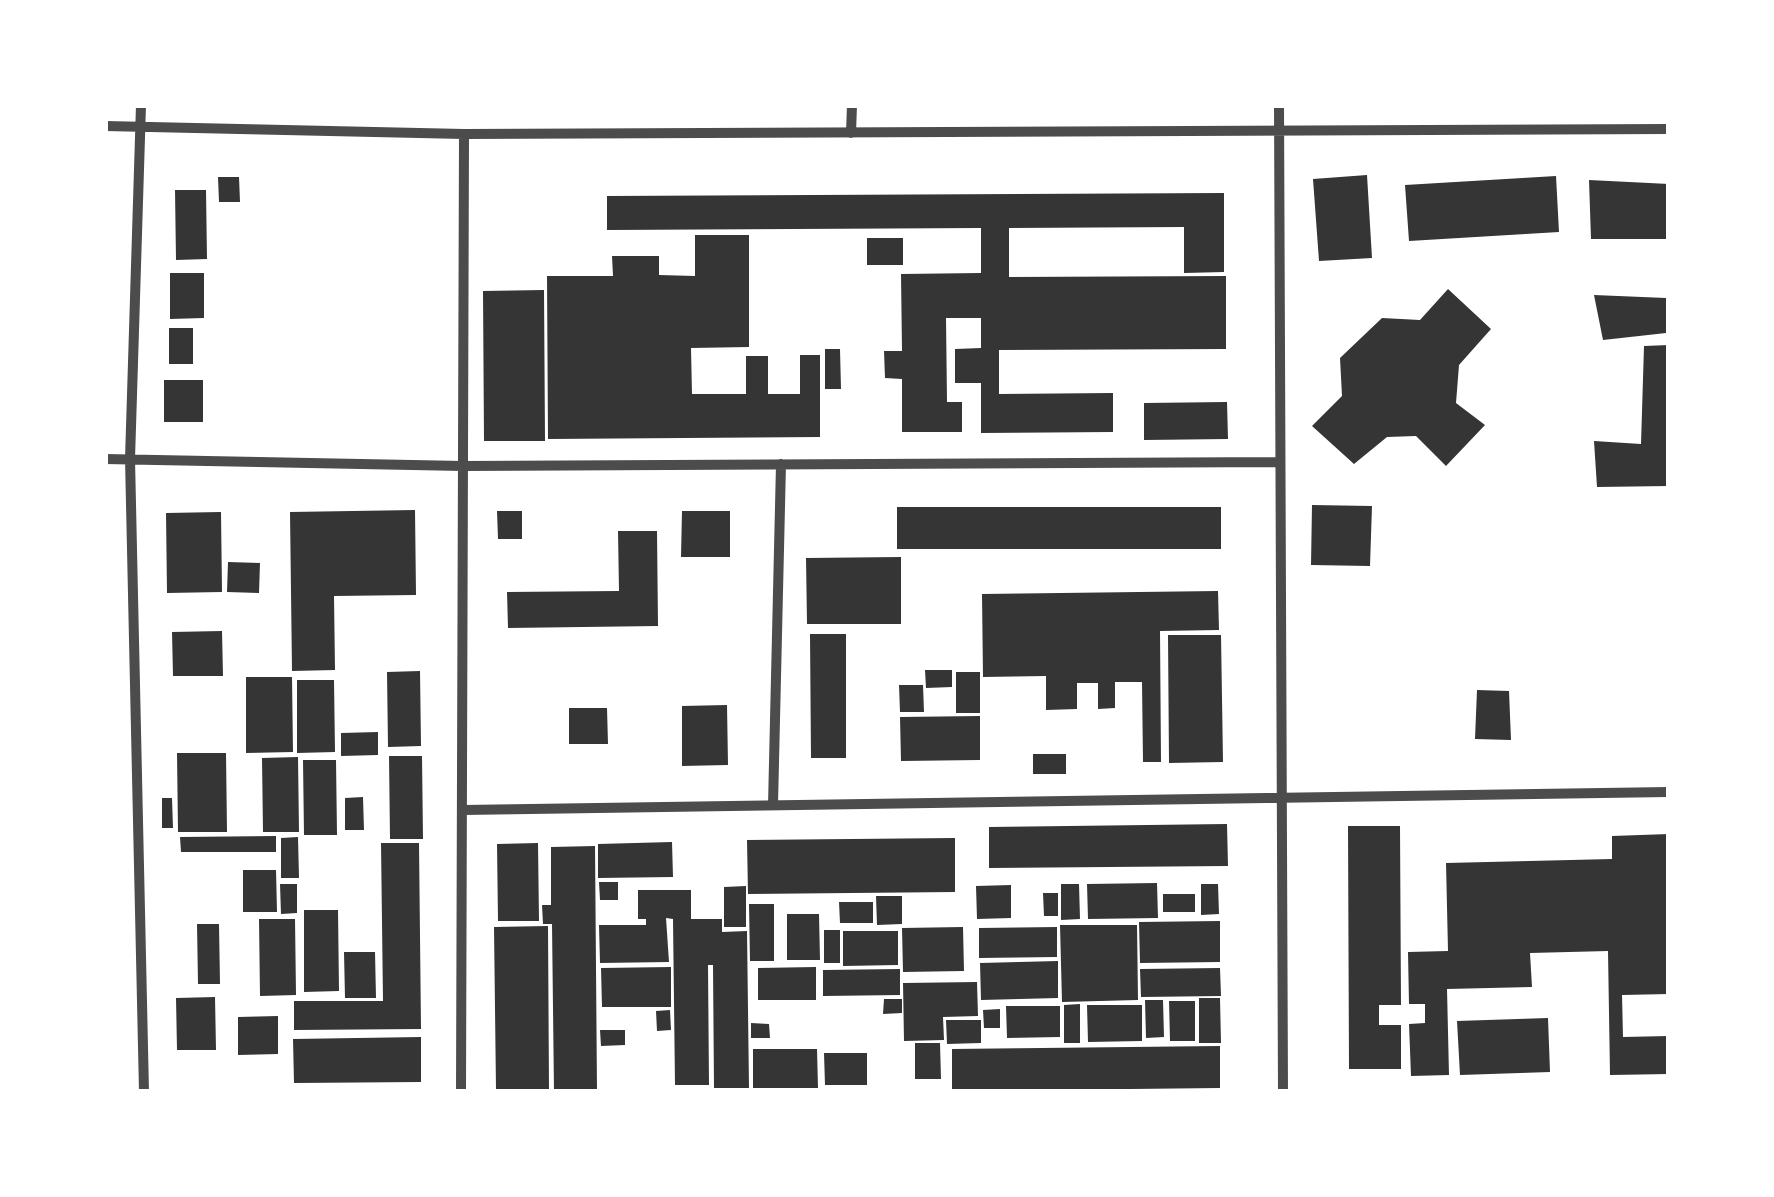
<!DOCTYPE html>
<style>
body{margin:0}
#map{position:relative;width:1774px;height:1197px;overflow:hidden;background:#fff;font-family:Montserrat,sans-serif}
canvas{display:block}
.frame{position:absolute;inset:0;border:108px solid #fff;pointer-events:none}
</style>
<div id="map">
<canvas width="1774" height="1197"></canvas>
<div class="frame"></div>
</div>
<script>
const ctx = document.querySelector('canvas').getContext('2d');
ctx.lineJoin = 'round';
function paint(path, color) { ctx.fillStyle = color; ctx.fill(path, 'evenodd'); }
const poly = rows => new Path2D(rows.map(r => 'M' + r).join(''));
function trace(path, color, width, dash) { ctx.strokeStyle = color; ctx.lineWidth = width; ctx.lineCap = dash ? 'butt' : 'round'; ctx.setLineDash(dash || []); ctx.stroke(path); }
paint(poly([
 [1367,175,1372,258,1319,261,1313,179],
 [1556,176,1559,232,1409,241,1405,185],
 [218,177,239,177,240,202,219,202],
 [1589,180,1669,184,1669,239,1591,239],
 [175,190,206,190,207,259,176,260],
 [1224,193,1224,272,1184,273,1184,227,1009,228,1009,277,1226,276,1226,349,999,350,999,394,1113,393,1113,432,981,433,981,383,955,383,955,349,981,348,981,318,946,318,947,402,962,402,962,432,902,432,902,379,885,378,884,351,902,351,901,274,981,273,981,228,607,230,607,196],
 [695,235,749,235,749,347,691,348,692,394,746,394,746,356,768,356,768,394,800,394,800,355,820,355,820,437,548,439,547,276,613,276,612,256,659,256,659,275,695,276],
 [867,238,903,238,903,265,867,265],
 [170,273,204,273,204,318,170,319],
 [1448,289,1491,329,1459,365,1456,403,1485,425,1446,466,1416,436,1387,437,1354,464,1312,426,1342,396,1340,358,1382,318,1420,320],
 [544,290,545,441,484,441,483,291],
 [1594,295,1666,298,1666,333,1603,340],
 [169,328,193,328,193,364,169,364],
 [1669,345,1669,486,1597,487,1594,441,1641,444,1644,346],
 [825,349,840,349,841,389,825,389],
 [164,380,203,380,203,422,164,422],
 [1227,402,1228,439,1144,440,1144,403],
 [1312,505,1372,506,1370,566,1311,565],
 [897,507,1221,507,1221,549,897,549],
 [415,510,416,595,334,596,335,670,292,671,290,512],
 [497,511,522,511,522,539,498,539],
 [682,511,730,511,730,557,681,557],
 [221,512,222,592,167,593,166,513],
 [618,531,657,531,658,626,508,628,507,592,619,591],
 [901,557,901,624,807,624,806,558],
 [228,562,260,563,259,593,227,592],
 [1218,591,1219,630,1160,631,1161,762,1143,762,1142,682,1115,682,1115,708,1098,709,1098,683,1077,683,1077,709,1046,710,1046,676,983,677,982,594],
 [222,631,223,676,173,676,172,632],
 [810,634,846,634,846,758,811,758],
 [1168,635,1221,635,1223,762,1169,763],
 [925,670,952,670,952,687,926,688],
 [420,671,421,746,388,747,387,672],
 [956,672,980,672,980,713,956,713],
 [246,677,292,677,293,752,246,753],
 [297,680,334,680,335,752,297,753],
 [899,685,923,685,924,712,900,712],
 [1477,690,1509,691,1511,740,1475,739],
 [727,705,728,765,682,766,682,706],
 [569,708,607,708,608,744,569,744],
 [980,716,980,760,901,761,900,717],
 [378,732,378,755,341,756,341,733],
 [177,753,226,753,227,832,178,832],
 [1033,754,1066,754,1066,774,1033,774],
 [389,756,422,756,423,839,390,839],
 [298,757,299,832,263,832,262,758],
 [303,760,336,760,337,835,304,835],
 [363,797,364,830,345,830,345,798],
 [162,798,172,798,173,828,162,828],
 [1227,824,1228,866,989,868,989,827],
 [1348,826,1400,826,1401,1005,1379,1005,1379,1025,1401,1025,1401,1069,1349,1069],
 [1669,834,1669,994,1622,995,1623,1037,1669,1036,1669,1074,1610,1075,1608,951,1530,953,1532,987,1447,989,1449,1075,1411,1076,1409,1024,1425,1023,1425,1004,1409,1004,1408,952,1448,951,1446,863,1612,859,1612,836],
 [276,836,276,852,181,852,180,837],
 [298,837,299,878,281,878,281,838],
 [955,838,955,892,748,894,747,840],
 [672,842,673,877,598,878,598,844],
 [381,843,419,843,421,1029,294,1030,294,1001,383,1001],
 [538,843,539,921,498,921,497,844],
 [595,846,597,1091,554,1092,552,924,543,924,542,905,551,905,551,847],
 [243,870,276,870,277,912,243,912],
 [599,882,618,882,618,900,600,900],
 [1157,883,1158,918,1088,919,1087,884],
 [280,884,297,884,297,913,281,914],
 [1061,884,1079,884,1080,919,1061,920],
 [1201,884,1218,884,1219,914,1201,915],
 [1011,885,1011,918,977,919,976,886],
 [746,886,746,927,724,927,724,887],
 [638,890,691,890,691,919,722,919,722,932,747,931,749,1088,714,1088,713,965,708,965,709,1085,675,1085,673,919,666,918,669,962,600,963,599,925,646,925,646,919,638,919],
 [1043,893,1058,893,1058,916,1044,916],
 [1163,894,1195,894,1195,912,1163,912],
 [876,896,902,896,902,924,877,925],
 [839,902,873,902,873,923,840,923],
 [749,904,774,904,774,961,750,961],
 [304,910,338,910,339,991,304,992],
 [787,914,819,914,820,960,787,960],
 [259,919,295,919,296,995,260,996],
 [1220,921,1220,962,1140,963,1139,922],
 [197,924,219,924,220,984,198,984],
 [1060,925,1137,925,1138,1000,1062,1002],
 [548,926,549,1090,496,1090,494,927],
 [963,927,964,971,903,972,902,928],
 [1057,927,1057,957,979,958,979,928],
 [824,930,840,930,840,963,824,963],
 [843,931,898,931,898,965,843,966],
 [344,952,375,952,376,998,345,998],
 [1058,961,1058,998,981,1000,980,963],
 [671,967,671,1007,602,1007,601,968],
 [816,967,816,1000,758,1000,758,968],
 [1220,968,1221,996,1141,997,1140,969],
 [900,969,900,995,823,996,823,970],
 [977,982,978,1016,943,1017,944,1040,904,1041,903,983],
 [215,997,216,1050,177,1050,176,998],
 [1199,998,1220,998,1221,1043,1199,1043],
 [884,999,902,999,902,1013,883,1014],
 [1145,1000,1163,1000,1164,1037,1146,1038],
 [1169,1001,1195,1001,1195,1041,1170,1041],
 [1080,1004,1080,1043,1064,1043,1064,1005],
 [1087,1005,1142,1005,1142,1041,1088,1042],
 [1006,1006,1060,1006,1060,1037,1007,1038],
 [1000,1009,1000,1028,984,1028,983,1010],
 [670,1010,671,1030,657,1031,656,1011],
 [278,1016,278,1054,238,1055,238,1017],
 [1548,1018,1550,1072,1460,1075,1457,1021],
 [946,1020,981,1020,981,1043,947,1044],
 [751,1023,769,1024,770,1038,751,1038],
 [600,1030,625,1030,625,1045,601,1046],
 [421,1037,421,1082,294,1083,293,1039],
 [915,1043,940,1043,941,1079,915,1079],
 [1220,1046,1220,1088,952,1091,952,1049],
 [753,1049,817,1049,818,1088,753,1088],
 [824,1053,867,1053,867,1085,825,1085]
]), '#353535');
trace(poly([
 [141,105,130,459,144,1092],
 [1279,105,1283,1092],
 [105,126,464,134,1669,129],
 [851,133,852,105],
 [105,459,463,466,1280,462],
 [773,805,781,464],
 [463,810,1669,792],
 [461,1092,464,134]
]), '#4c4c4c', 10);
</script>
